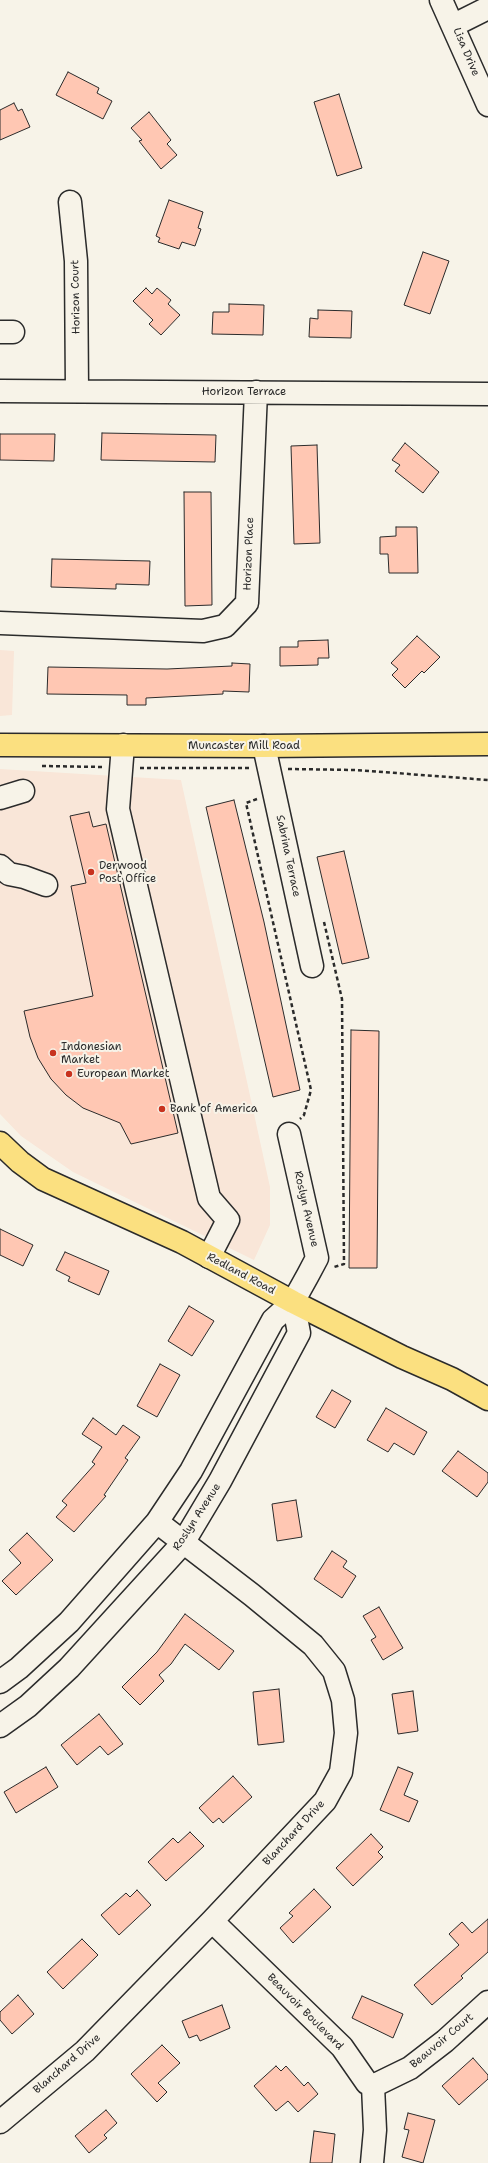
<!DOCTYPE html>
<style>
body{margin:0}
canvas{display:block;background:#f7f3e8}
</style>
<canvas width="488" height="2163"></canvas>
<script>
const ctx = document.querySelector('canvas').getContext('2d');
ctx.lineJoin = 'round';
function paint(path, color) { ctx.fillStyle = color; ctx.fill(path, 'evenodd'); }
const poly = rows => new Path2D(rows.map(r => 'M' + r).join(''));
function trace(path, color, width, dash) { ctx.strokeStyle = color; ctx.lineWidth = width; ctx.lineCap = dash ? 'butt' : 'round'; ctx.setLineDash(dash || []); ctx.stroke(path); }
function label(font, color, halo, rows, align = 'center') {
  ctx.font = font + ' "Shantell Sans",sans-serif'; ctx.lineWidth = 4; ctx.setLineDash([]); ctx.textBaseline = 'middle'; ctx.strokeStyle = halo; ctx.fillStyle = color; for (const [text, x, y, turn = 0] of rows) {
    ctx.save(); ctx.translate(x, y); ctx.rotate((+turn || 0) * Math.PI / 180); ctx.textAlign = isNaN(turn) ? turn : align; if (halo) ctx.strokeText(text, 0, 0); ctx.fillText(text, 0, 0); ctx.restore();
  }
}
paint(poly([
 [0,650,14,651,12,715,0,716],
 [0,769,181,780,270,1187,270,1225,254,1260,73,1172,21,1136,0,1114]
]), '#f9e6d8');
const building = poly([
 [68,72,99,88,97,93,112,101,103,119,56,95,68,72],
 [339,94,362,168,337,176,314,102,339,94],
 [14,103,18,111,22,109,30,127,0,140,0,110,14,103],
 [149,112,171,140,167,144,177,155,161,169,139,141,142,140,131,128,149,112],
 [169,200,203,212,198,228,201,229,195,246,182,242,179,249,158,242,160,238,156,236,169,200],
 [423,252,449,261,430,314,404,305,423,252],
 [146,288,152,294,157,288,171,300,168,304,180,315,161,335,149,324,153,320,133,301,146,288],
 [229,304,264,305,263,335,212,334,213,312,229,312,229,304],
 [318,310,352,311,351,338,309,337,310,318,318,319,318,310],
 [102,433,216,435,215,462,101,460,102,433],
 [0,434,55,434,54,461,0,460,0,434],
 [405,443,439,472,423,493,395,471,400,465,392,460,405,443],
 [317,445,320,543,294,544,291,446,317,445],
 [184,492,211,492,212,605,185,606,184,492],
 [396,527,417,527,418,573,389,573,388,554,380,554,380,537,396,536,396,527],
 [52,559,150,561,149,585,116,584,116,589,51,587,52,559],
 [417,636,440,657,424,673,422,671,405,688,392,675,398,669,391,663,417,636],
 [328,640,329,658,318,658,318,665,280,666,280,647,298,647,298,641,328,640],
 [232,663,250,664,249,692,223,691,223,694,146,698,146,705,127,705,127,695,47,694,48,667,167,669,232,666,232,663],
 [234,800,264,922,300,1090,273,1097,206,807,234,800],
 [89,812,93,827,106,824,178,1133,131,1144,120,1123,83,1108,66,1095,51,1079,38,1058,30,1037,24,1011,93,996,71,886,86,883,70,816,89,812],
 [344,851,369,958,342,964,317,857,344,851],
 [351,1030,379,1031,377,1268,349,1268,351,1030],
 [0,1229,33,1245,23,1266,0,1255,0,1229],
 [65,1252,109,1271,99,1295,68,1281,70,1277,56,1270,65,1252],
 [189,1306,214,1321,192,1356,168,1341,189,1306],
 [160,1364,180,1375,157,1417,137,1406,160,1364],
 [332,1390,351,1401,335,1428,316,1417,332,1390],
 [386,1408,427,1432,414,1455,394,1443,388,1452,367,1440,386,1408],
 [93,1418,116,1435,123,1425,140,1437,125,1458,128,1460,104,1495,106,1496,74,1532,56,1517,67,1505,62,1501,95,1464,92,1462,102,1447,82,1434,93,1418],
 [458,1451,488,1473,488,1482,477,1497,442,1471,458,1451],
 [296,1500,302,1537,277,1541,272,1504,296,1500],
 [27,1533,53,1560,16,1595,2,1581,21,1563,9,1550,27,1533],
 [332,1551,347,1561,343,1567,356,1576,342,1598,314,1579,332,1551],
 [379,1607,403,1648,383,1660,371,1640,376,1637,363,1616,379,1607],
 [185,1614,234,1651,219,1670,185,1644,171,1664,159,1675,164,1681,140,1705,122,1687,157,1652,185,1614],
 [279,1689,284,1742,258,1745,253,1692,279,1689],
 [413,1691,418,1731,398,1734,392,1694,413,1691],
 [99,1714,123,1744,108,1755,100,1746,77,1765,61,1745,99,1714],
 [46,1767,58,1787,16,1813,4,1792,46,1767],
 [398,1767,413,1773,404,1795,418,1801,409,1822,380,1810,398,1767],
 [233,1776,252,1797,223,1823,219,1818,213,1823,199,1808,233,1776],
 [190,1832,204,1846,166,1881,148,1862,173,1838,178,1843,190,1832],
 [371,1834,383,1847,378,1852,383,1857,353,1886,336,1868,371,1834],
 [314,1889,331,1907,293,1943,280,1928,293,1916,289,1913,314,1889],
 [137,1890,151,1905,119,1935,101,1915,126,1893,130,1897,137,1890],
 [488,1919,488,1952,461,1976,463,1978,432,2005,414,1985,459,1945,449,1934,462,1922,472,1933,488,1919],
 [82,1939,98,1955,63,1989,47,1972,82,1939],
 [18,1995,34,2014,12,2034,0,2020,0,2012,18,1995],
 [362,1996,403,2014,393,2038,352,2018,362,1996],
 [222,2005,230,2028,200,2041,197,2035,189,2038,182,2021,222,2005],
 [162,2045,180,2063,158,2083,167,2092,157,2102,131,2074,162,2045],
 [473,2058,488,2075,488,2079,459,2105,442,2086,473,2058],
 [276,2066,281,2071,286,2066,304,2086,308,2082,318,2094,298,2112,288,2101,276,2111,254,2086,276,2066],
 [106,2110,117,2123,104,2135,107,2138,89,2153,75,2136,106,2110],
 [408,2113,435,2120,423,2163,402,2157,409,2130,404,2129,408,2113],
 [314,2131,335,2134,332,2163,310,2163,314,2131]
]);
paint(building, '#ffc7b3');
trace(building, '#2b2b2b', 1);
const minor = poly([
 [441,0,488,105],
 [454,25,488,8],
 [70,202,76,261,77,391],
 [0,332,13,332],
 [0,391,488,394],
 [0,623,203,631,225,626,247,603,256,392],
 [123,745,118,809,209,1198,228,1220,209,1257],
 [264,746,312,966],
 [0,798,23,791],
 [0,866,9,874,24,877,46,885],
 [0,1682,19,1668,69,1622,157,1522,191,1471,273,1320,293,1302,308,1275,317,1258,289,1134],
 [0,1726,28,1706,69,1668,183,1543,220,1481,299,1333,293,1302],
 [212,1921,342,2047,367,2083,373,2086,375,2130,372,2163],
 [373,2086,410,2068,445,2041,488,2002],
 [0,2122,85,2051,212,1921,325,1801,341,1772,346,1733,343,1700,334,1671,313,1645,252,1595,157,1522]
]);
const major = poly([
 [0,745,264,746,488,744],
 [0,1143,20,1162,43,1179,182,1242,293,1302,402,1357,452,1379,488,1399]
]);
trace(minor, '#2b2b2b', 25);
trace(major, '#2b2b2b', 25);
trace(poly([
 [42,766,103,767],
 [140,768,249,768],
 [288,769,356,770,488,780],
 [257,799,246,803,311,1090,304,1115,300,1119],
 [324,922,342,999,344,1264,334,1267]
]), '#2b2b2b', 2.5, [4, 3]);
trace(minor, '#f7f3e8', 22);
trace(major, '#fbe080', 22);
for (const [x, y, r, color] of [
 [91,872,4,"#c8321e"],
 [53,1053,4,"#c8321e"],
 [69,1074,4,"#c8321e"],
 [162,1109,4,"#c8321e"]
]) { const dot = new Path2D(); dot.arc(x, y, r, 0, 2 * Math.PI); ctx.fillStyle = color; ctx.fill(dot); trace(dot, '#f7f3e8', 1.5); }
label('11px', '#2b2b2b', '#f7f3e8', [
 ["Lisa Drive",466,52,67],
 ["Horizon Court",76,297,-91],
 ["Horizon Terrace",244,392],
 ["Horizon Place",249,554,-88],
 ["Muncaster Mill Road",244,746],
 ["Sabrina Terrace",288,856,78],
 ["Roslyn Avenue",306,1209,77],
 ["Redland Road",241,1274,28],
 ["Roslyn Avenue",197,1517,-57],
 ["Blanchard Drive",294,1833,-47],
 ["Beauvoir Boulevard",305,2012,45],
 ["Beauvoir Court",442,2041,-40],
 ["Blanchard Drive",67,2064,-41]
]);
label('11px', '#2b2b2b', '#f7f3e8', [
 ["Derwood",99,866],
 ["Post Office",99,879],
 ["Indonesian",61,1047],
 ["Market",61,1060],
 ["European Market",77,1074],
 ["Bank of America",170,1109]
], 'left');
</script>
